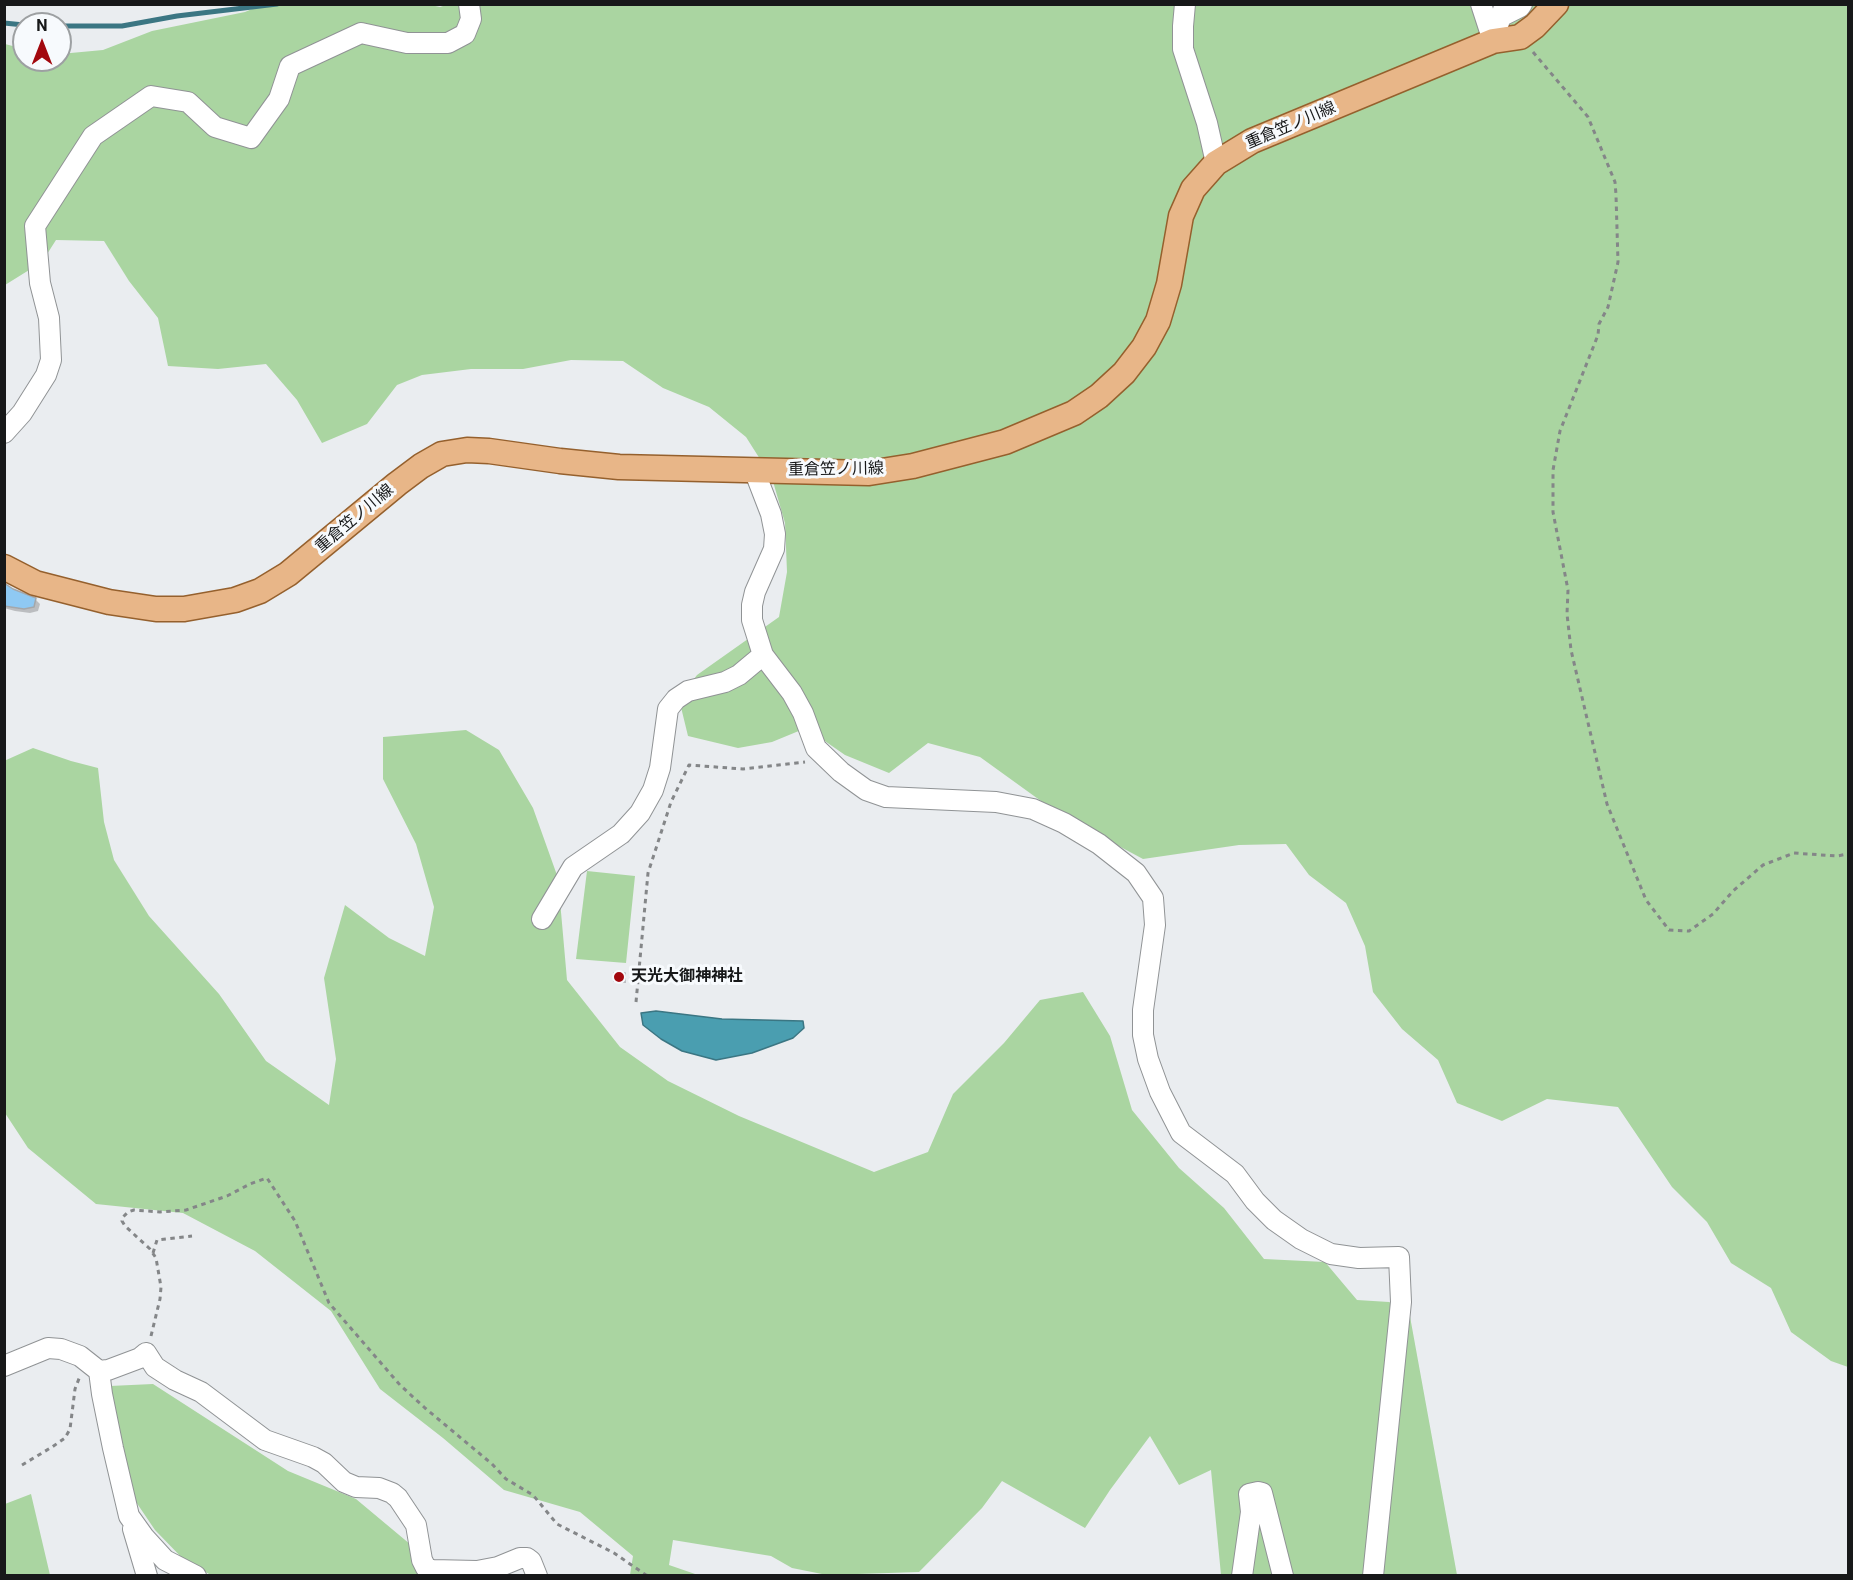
<!DOCTYPE html>
<meta charset="utf-8">
<style>
body{margin:0}
#map{position:relative;width:1853px;height:1580px;overflow:hidden;background:#eaedf0;font-family:Roboto,sans-serif}
canvas{display:block}
.frame{position:absolute;inset:0;border:6px solid #171819;pointer-events:none}
.north{position:absolute;left:12px;top:12px;width:60px;height:60px;box-sizing:border-box;background:#f7fafd;border:2px solid #9da0a2;border-radius:50%;rotate:0deg;font-size:16px;font-weight:700;line-height:24px;text-align:center;color:#171819}
.north::after{content:'';display:block;margin:auto;width:21px;height:27px;background:#a2080e;clip-path:polygon(50% 0,100% 100%,50% 72%,0 100%)}
</style>
<div id="map">
<canvas width="1853" height="1580"></canvas>
<div class="frame"></div>
<div class="north">N</div>
</div>
<script>
const ctx = document.querySelector('canvas').getContext('2d');
ctx.lineJoin = 'round';
function paint(path, color) { ctx.fillStyle = color; ctx.fill(path, 'evenodd'); }
const poly = rows => new Path2D(rows.map(r => 'M' + r).join(''));
function trace(path, color, width, dash) { ctx.strokeStyle = color; ctx.lineWidth = width; ctx.lineCap = dash ? 'butt' : 'round'; ctx.setLineDash(dash || []); ctx.stroke(path); }
function label(font, color, halo, rows, align = 'center') {
  ctx.font = font + ' Roboto,"Noto Sans JP",sans-serif'; ctx.lineWidth = 6; ctx.setLineDash([]); ctx.textBaseline = 'middle'; ctx.strokeStyle = halo; ctx.fillStyle = color; for (const [text, x, y, turn = 0] of rows) {
    ctx.save(); ctx.translate(x, y); ctx.rotate((+turn || 0) * Math.PI / 180); ctx.textAlign = isNaN(turn) ? turn : align; if (halo) ctx.strokeText(text, 0, 0); ctx.fillText(text, 0, 0); ctx.restore();
  }
}
paint(poly([
 [426,4,440,7,449,4,1848,5,1848,1367,1831,1361,1791,1332,1771,1288,1731,1263,1707,1222,1672,1187,1618,1107,1547,1099,1502,1121,1457,1103,1438,1060,1402,1029,1373,992,1365,946,1346,903,1309,875,1286,844,1239,845,1143,859,1059,814,980,757,928,743,889,773,845,755,806,728,772,742,738,748,688,736,679,699,697,675,779,617,787,572,785,523,772,478,746,437,709,407,663,388,623,361,571,360,523,369,471,369,422,375,397,385,367,424,322,443,297,400,266,364,218,369,168,366,158,318,129,281,104,241,56,240,42,262,5,285,5,44,24,49,24,60,60,60,60,54,103,50,152,31,245,12,261,5],
 [466,730,499,750,533,808,558,878,567,980,620,1047,668,1081,739,1116,874,1172,928,1152,953,1094,1004,1043,1040,1000,1083,992,1110,1036,1132,1110,1179,1168,1224,1208,1264,1259,1325,1262,1357,1300,1389,1302,1409,1311,1457,1575,1221,1575,1211,1470,1179,1485,1150,1436,1110,1490,1085,1528,1002,1481,982,1508,919,1572,827,1575,792,1568,771,1556,673,1540,669,1565,698,1575,630,1575,633,1556,580,1512,504,1490,443,1438,380,1389,331,1311,255,1251,183,1213,96,1204,28,1148,5,1113,4,761,33,748,71,761,98,768,104,822,114,860,149,916,219,994,266,1061,329,1105,336,1059,324,978,345,905,389,938,425,956,434,907,416,844,383,779,383,737],
 [587,871,635,876,626,963,576,959],
 [153,1384,288,1471,356,1499,447,1575,211,1575,185,1561,155,1530,134,1499,110,1386],
 [31,1494,50,1575,5,1575,5,1504]
]), '#aad5a1');
const water = poly([
 [656,1011,722,1019,803,1021,804,1028,793,1038,752,1053,716,1060,682,1051,661,1039,643,1025,641,1013,656,1011]
]);
paint(water, '#4a9eb0');
trace(water, '#3b7683', 1.5);
paint(poly([
 [4,585,35,599,40,604,38,611,30,613,15,611,4,608],
 [624,975,626,976,626,983,617,983,615,981]
]), '#0003');
trace(poly([
 [4,23,24,25],
 [60,26,122,26,177,16,277,4]
]), '#3b7683', 5);
const building = poly([
 [4,583,13,589,36,598,34,607,24,609,4,606,4,583],
 [614,973,625,973,624,981,614,981,614,973]
]);
paint(building, '#8fc9f3');
trace(building, '#a4a7aa', 1.5);
const minor = poly([
 [1185,4,1183,26,1183,49,1207,123,1216,163],
 [1481,4,1493,41],
 [1500,17,1520,7,1522,4],
 [1493,41,1505,4],
 [4,433,22,413,46,375,51,360,49,318,40,283,35,226,93,136,151,96,188,102,215,127,251,138,279,99,290,66,361,33,407,43,448,43,465,34,471,19,469,4],
 [754,470,771,514,775,534,774,549,755,592,752,605,752,620,763,655,792,693,803,713,816,748,841,772,866,790,886,797,996,802,1033,809,1064,823,1099,844,1136,873,1153,898,1155,925,1143,1010,1143,1035,1148,1059,1160,1092,1181,1133,1235,1174,1255,1201,1274,1220,1301,1239,1331,1254,1359,1258,1399,1257,1401,1302,1373,1576],
 [542,919,573,867,621,834,640,813,653,790,660,768,668,709,676,699,688,691,725,682,739,675,763,655],
 [4,1366,48,1348,61,1349,80,1356,99,1371,102,1394,113,1448,129,1516,144,1537,165,1560,196,1576],
 [99,1371,108,1370,140,1358,146,1353,155,1367,175,1380,201,1392,265,1440,313,1457,324,1463,344,1482,356,1487,379,1488,392,1493,398,1498,416,1525,422,1560,426,1568,432,1570,477,1571,498,1567,520,1558,527,1558,531,1561,537,1576],
 [133,1529,147,1576],
 [1242,1576,1251,1512,1249,1494,1258,1492,1262,1493,1283,1576]
]);
const major = poly([
 [4,567,35,583,109,602,156,609,184,609,235,600,260,591,288,574,397,484,421,466,442,454,467,450,489,451,560,461,619,467,869,473,913,466,1005,442,1074,413,1099,396,1124,373,1144,347,1158,321,1169,284,1181,216,1193,189,1216,163,1252,141,1493,41,1520,37,1535,26,1556,4]
]);
trace(minor, '#909395', 22);
trace(major, '#95602d', 27);
trace(poly([
 [1533,52,1588,117,1615,182,1616,195,1618,262,1608,307,1599,324,1598,335,1560,431,1553,470,1553,512,1568,590,1567,614,1571,650,1607,804,1646,900,1669,930,1689,931,1713,914,1733,891,1763,865,1794,853,1837,856,1848,854],
 [636,1002,648,873,671,802,689,765,743,769,805,762],
 [153,1253,157,1240,192,1236],
 [151,1336,160,1299,161,1287,156,1258,150,1249,125,1226,122,1221,123,1217,128,1212,134,1210,160,1212,186,1210,227,1196,250,1184,267,1178,295,1221,329,1303,400,1385,425,1408,492,1464,506,1479,533,1495,557,1524,614,1553,646,1575,650,1576],
 [22,1465,52,1447,65,1438,70,1429,75,1389,80,1376]
]), '#848688', 3, [4.5, 4.5]);
trace(minor, '#fff', 20);
trace(major, '#e8b688', 24);
for (const [x, y, r, color] of [
 [619,977,6,"#a2080e"]
]) { const dot = new Path2D(); dot.arc(x, y, r, 0, 2 * Math.PI); ctx.fillStyle = color; ctx.fill(dot); trace(dot, '#f7fafd', 2); }
label('16px', '#171819', '#f7fafd', [
 ["重倉笠ノ川線",1291,126,-23],
 ["重倉笠ノ川線",836,470,-1],
 ["重倉笠ノ川線",355,519,-40]
]);
label('bold 16px', '#171819', '#f7fafd', [
 ["天光大御神神社",631,977]
], 'left');
</script>
